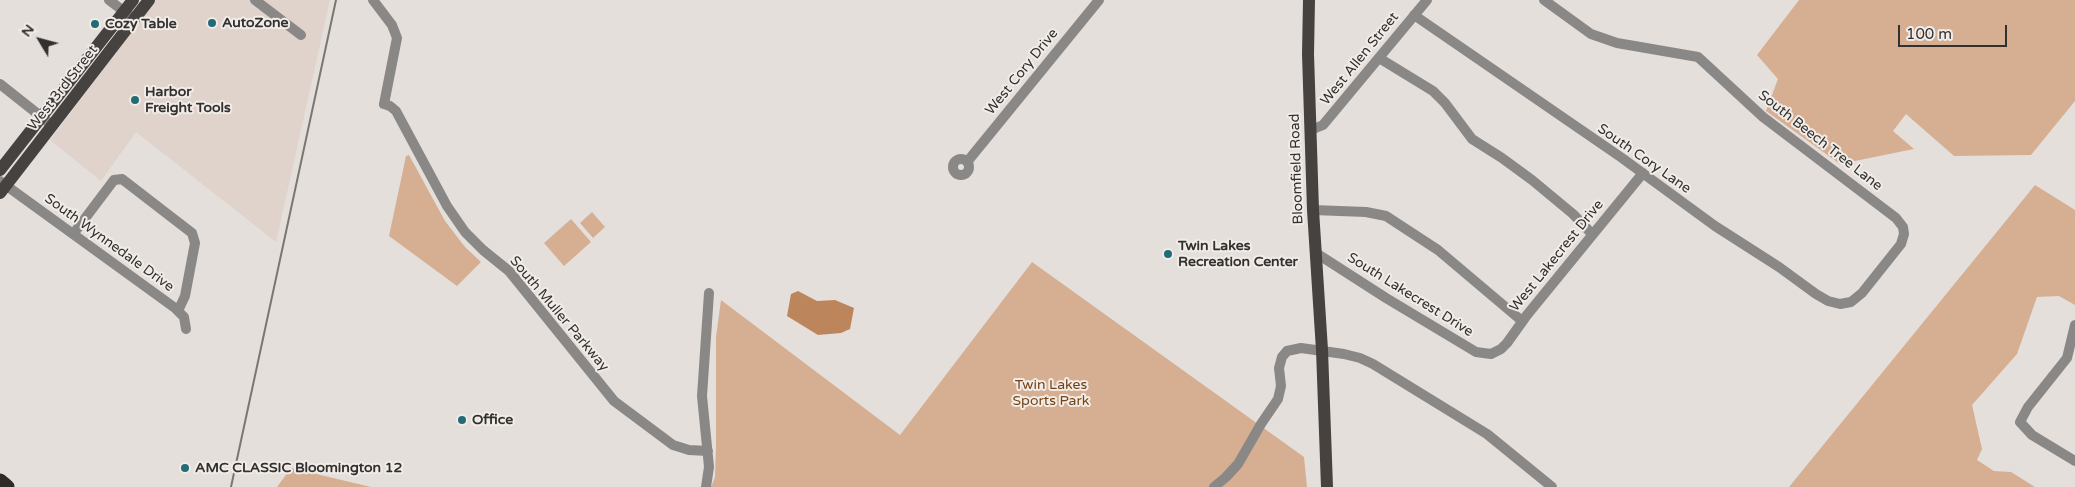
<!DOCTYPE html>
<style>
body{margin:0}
#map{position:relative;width:2075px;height:487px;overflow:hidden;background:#e4dfdb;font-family:"Varela Round",sans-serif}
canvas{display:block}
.north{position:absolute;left:15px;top:15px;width:50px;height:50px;-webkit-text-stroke:4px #f1ece8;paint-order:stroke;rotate:307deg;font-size:14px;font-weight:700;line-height:20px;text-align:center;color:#32312f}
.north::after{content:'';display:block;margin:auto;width:18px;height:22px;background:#32312f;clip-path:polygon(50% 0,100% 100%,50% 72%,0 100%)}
.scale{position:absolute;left:1898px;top:25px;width:109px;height:22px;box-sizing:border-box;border:2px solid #32312f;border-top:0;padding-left:6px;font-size:15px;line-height:18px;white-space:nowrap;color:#32312f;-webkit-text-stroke:4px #f1ece8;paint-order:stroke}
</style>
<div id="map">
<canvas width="2075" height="487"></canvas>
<div class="north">N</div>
<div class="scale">100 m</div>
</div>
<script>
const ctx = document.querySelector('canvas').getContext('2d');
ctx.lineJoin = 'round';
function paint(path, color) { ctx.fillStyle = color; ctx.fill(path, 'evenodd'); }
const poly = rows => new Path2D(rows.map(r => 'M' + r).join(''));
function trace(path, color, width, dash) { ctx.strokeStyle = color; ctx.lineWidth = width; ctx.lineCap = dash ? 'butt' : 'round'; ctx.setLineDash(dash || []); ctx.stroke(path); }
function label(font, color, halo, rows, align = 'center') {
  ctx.font = font + ' "Varela Round",sans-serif'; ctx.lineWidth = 4; ctx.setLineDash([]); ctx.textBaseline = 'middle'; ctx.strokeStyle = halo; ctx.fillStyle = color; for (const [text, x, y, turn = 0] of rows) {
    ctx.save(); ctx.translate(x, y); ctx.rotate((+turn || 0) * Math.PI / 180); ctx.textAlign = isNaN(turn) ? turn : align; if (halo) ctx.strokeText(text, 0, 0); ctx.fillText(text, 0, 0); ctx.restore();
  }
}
paint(poly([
 [156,0,330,0,276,242,136,132,101,181,50,140]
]), '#dfd3cb');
paint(poly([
 [1799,0,2075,0,2075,101,2031,155,1954,156,1906,114,1893,131,1914,149,1840,164,1766,111,1778,79,1757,55],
 [409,155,445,221,465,247,481,262,457,286,389,236,406,156],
 [2035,185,2075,210,2075,305,2059,296,2037,297,2017,354,1972,405,1982,449,1977,460,1994,471,2011,472,2035,487,1789,487],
 [592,212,605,227,593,238,580,223],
 [571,219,591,242,564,266,544,243],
 [1032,262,1304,457,1307,487,711,487,715,477,716,446,716,337,721,300,900,435],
 [291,468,371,487,277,487]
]), '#d6af93');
paint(poly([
 [798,291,817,301,835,300,854,308,850,329,841,333,818,335,787,316,791,294]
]), '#bd855c');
trace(poly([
 [109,0,134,19],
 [255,0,301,35],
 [373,0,392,25,397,38,384,104,390,106,396,111,447,206,465,232,483,250,509,271,614,401,673,445,689,450,708,451],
 [1414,15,1622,158,1715,226,1779,267,1816,294,1828,301,1840,304,1851,302,1862,293,1901,244,1904,234,1903,227,1896,218,1763,117,1698,57,1617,43,1591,34,1544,0],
 [1379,58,1433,91,1445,103,1472,139,1502,158,1532,180,1573,214,1592,234],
 [0,84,53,126],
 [1311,130,1323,125,1427,0],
 '953 167a8 8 0 1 1 16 0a8 8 0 1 1-16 0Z',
 [967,162,1099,0],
 [0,181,175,308,184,317,186,329],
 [1313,210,1366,212,1386,216,1438,250,1522,321],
 [74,233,114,180,122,179,192,233,195,243,185,296,178,311],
 [1316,253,1386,298,1476,352,1491,354,1501,349,1507,343,1527,315,1643,173],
 [2075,325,2067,358,2028,407,2020,422,2032,435,2075,461],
 [706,487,709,467,702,396,709,293],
 [1214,487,1226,477,1238,464,1261,424,1278,399,1281,386,1279,368,1282,357,1287,351,1301,348,1344,354,1360,358,1373,364,1487,434,1552,487]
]), '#8a8887', 10);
trace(poly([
 [1309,0,1308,54,1313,210,1322,350,1327,487],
 [0,170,133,0],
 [0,193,149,0]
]), '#454240', 12);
trace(poly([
 [0,481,7,487]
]), '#2e2a28', 15);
trace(poly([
 [231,487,336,0]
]), '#797673', 2);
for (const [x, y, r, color] of [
 [212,23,5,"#226c75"],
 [95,24,5,"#226c75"],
 [135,100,5,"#226c75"],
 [1168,254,5,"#226c75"],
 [462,420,5,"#226c75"],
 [185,468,5,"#226c75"]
]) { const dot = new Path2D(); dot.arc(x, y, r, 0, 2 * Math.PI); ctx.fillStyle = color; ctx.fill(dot); trace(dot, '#f1ece8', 2); }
label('bold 14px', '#32312f', '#f1ece8', [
 ["AutoZone",222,23],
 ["Cozy Table",105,24],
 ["Harbor",145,92],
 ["Freight Tools",145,108],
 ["Twin Lakes",1178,246],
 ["Recreation Center",1178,262],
 ["Office",472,420],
 ["AMC CLASSIC Bloomington 12",195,468]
], 'left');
label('14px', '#32312f', '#f1ece8', [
 ["West Allen Street",1360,59,-51],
 ["West Cory Drive",1022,72,-51],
 ["West 3rd Street",63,88,-52],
 ["South Beech Tree Lane",1820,141,38],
 ["South Cory Lane",1644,159,35],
 ["Bloomfield Road",1297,169,-92],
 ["South Wynnedale Drive",109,243,36],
 ["West Lakecrest Drive",1557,256,-51],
 ["South Lakecrest Drive",1410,295,32],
 ["South Muller Parkway",559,314,50]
]);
label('14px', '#784213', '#f1ece8', [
 ["Twin Lakes",1051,385],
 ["Sports Park",1051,401]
]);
</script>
